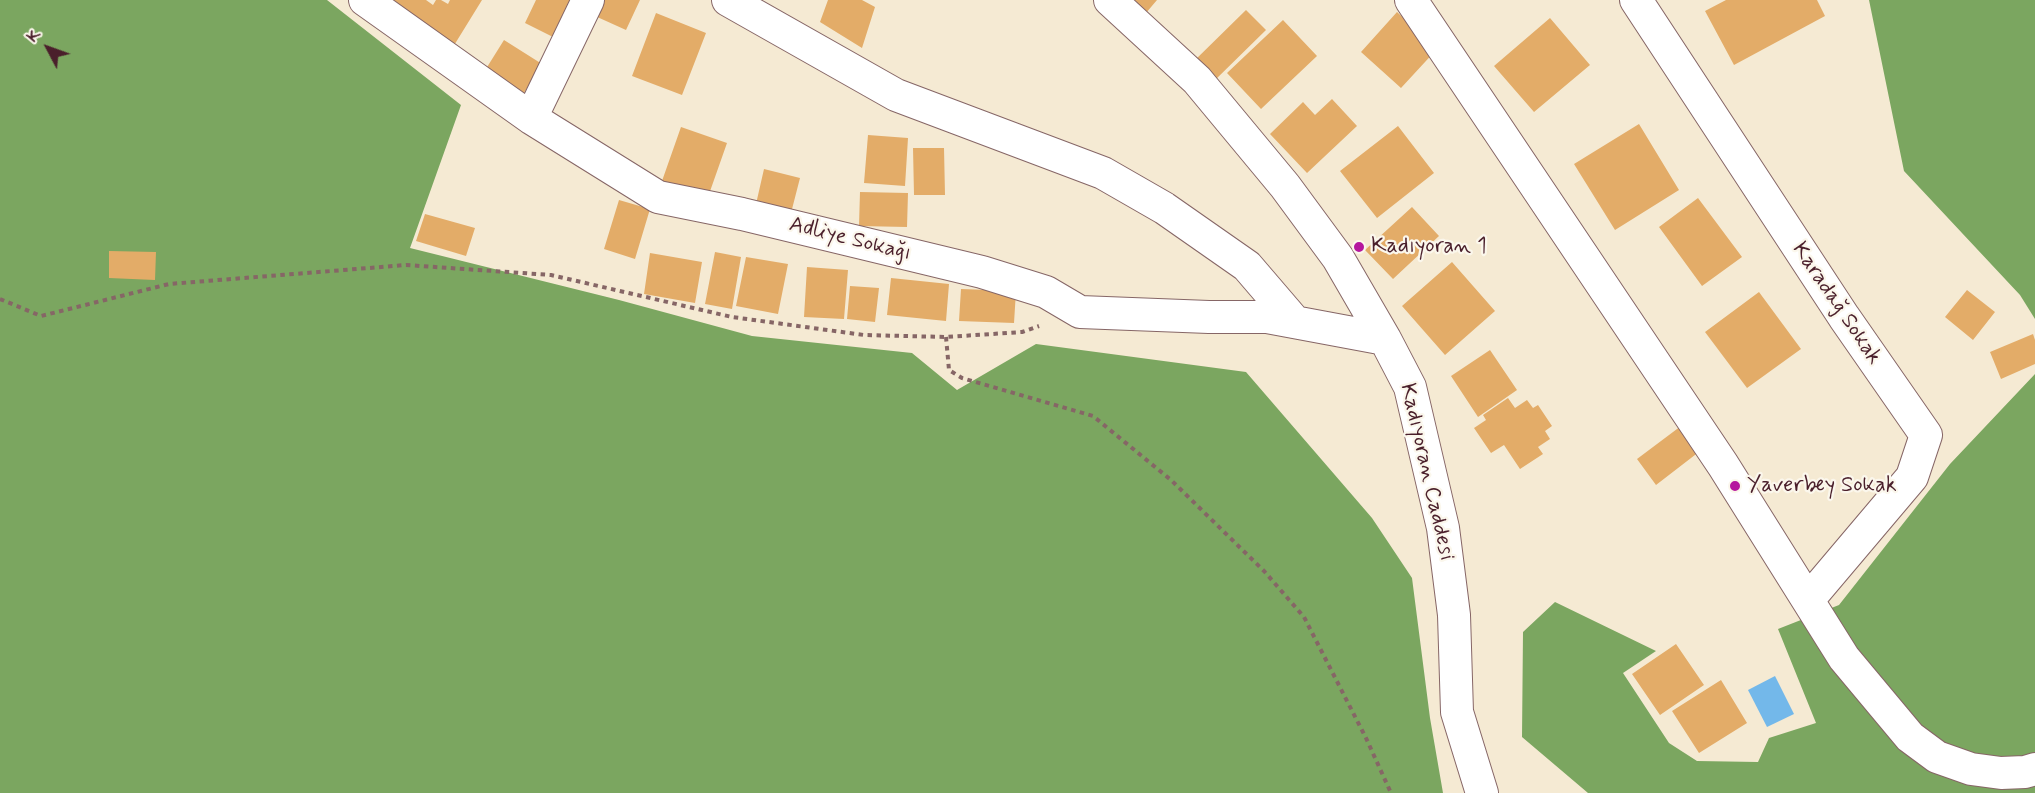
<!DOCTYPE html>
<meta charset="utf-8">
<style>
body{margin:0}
#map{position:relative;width:2035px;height:793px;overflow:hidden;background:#f5ead3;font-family:Mynerve,sans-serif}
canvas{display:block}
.north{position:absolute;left:18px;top:18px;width:60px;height:60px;-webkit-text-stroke:4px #fbf7ec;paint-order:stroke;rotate:311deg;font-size:16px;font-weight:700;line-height:24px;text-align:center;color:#4a1f2b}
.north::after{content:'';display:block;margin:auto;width:21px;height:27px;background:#4a1f2b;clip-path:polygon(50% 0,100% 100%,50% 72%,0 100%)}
</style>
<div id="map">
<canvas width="2035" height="793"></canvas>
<div class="north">K</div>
</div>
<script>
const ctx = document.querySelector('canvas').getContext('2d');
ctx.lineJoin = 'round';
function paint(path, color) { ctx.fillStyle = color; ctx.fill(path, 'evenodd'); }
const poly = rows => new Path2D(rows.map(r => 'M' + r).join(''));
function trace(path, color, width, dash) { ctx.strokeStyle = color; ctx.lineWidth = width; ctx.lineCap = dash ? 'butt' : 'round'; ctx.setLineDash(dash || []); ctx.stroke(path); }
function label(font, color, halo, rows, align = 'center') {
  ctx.font = font + ' Mynerve,sans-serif'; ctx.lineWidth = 4.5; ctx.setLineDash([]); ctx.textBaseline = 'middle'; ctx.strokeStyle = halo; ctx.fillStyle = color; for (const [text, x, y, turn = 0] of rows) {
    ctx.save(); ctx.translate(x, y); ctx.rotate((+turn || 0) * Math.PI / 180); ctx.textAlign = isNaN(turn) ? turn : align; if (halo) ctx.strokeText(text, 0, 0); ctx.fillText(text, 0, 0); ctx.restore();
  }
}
paint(poly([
 [0,0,327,0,461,105,410,248,619,300,752,336,912,353,957,390,1036,344,1246,372,1372,518,1412,578,1430,718,1443,793,0,793],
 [1869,0,2035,0,2035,319,2020,295,1904,171],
 [2035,374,2035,793,1588,793,1522,737,1523,632,1555,602,1656,651,1623,673,1669,743,1697,761,1758,762,1769,738,1816,723,1778,629,1839,605,1950,464]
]), '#7ba660');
paint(poly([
 [1775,676,1794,714,1767,727,1748,690]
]), '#73b8ea');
paint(poly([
 [394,0,426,0,433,5,436,0,441,0,448,4,450,0,482,0,453,47,389,8],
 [536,0,580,0,561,41,525,23],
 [603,0,640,0,626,30,595,16],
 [828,0,862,0,875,7,862,48,820,22],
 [1130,0,1157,0,1146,13],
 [1726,0,1817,0,1825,16,1734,65,1705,11],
 [1246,10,1266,30,1212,83,1192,63],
 [1397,12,1437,49,1401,88,1361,52],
 [656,13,706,33,682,95,632,76],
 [1550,18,1590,65,1534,112,1494,66],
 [1283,20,1317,56,1261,109,1227,73],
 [504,40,542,64,522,96,484,72],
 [1332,99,1357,126,1307,173,1270,134,1303,102,1315,115],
 [1639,124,1679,190,1615,230,1574,164],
 [1398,126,1434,173,1377,218,1340,171],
 [681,127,727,143,708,197,662,181],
 [868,135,908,138,905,186,864,183],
 [913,148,944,148,945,195,914,195],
 [764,169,800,178,791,213,756,204],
 [860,192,908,193,907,227,859,226],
 [1698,198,1742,257,1702,286,1659,227],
 [619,200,650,209,635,259,604,249],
 [1412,207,1439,236,1393,279,1365,250],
 [425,214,475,228,466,256,416,241],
 [109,251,156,252,155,280,109,278],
 [715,252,741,257,732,309,705,304],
 [650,253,702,262,695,303,644,294],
 [746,257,788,264,778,314,736,306],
 [1452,262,1495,311,1445,355,1402,306],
 [807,267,848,270,844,319,804,317],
 [891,278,949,284,946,321,887,315],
 [850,286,879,288,875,322,847,319],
 [961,289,1016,291,1014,323,959,321],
 [1967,290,1995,312,1973,340,1945,317],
 [1759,292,1801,349,1747,388,1705,332],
 [2033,334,2035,340,2035,364,2001,379,1990,352],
 [1490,350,1517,390,1478,417,1451,376],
 [1508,398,1515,408,1527,400,1533,408,1538,405,1552,426,1545,431,1550,439,1538,447,1543,454,1520,469,1504,445,1491,453,1474,428,1486,420,1483,415],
 [1685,423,1704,448,1656,485,1637,459],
 [1676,644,1704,685,1660,715,1632,674],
 [1721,680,1747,723,1699,753,1672,711]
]), '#e3ac68');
const minor = poly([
 [365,0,531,118,658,197,742,214,982,272,1046,292,1080,312,1209,317,1267,317,1385,339],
 [728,0,896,95,1103,173,1164,208,1247,266,1295,322],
 [1110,0,1197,80,1285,186,1338,258,1385,339,1410,387,1443,528,1454,615,1457,712,1482,793],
 [1411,0,1723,465,1844,658,1910,737,1937,757,1971,769,2001,773,2025,772,2035,769],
 [1636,0,1844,317,1926,435,1912,477,1808,600],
 [531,118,588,0]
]);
trace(minor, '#866666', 34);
trace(poly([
 [0,299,41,316,169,284,406,265,551,275,732,317,864,335,946,337,1022,332,1039,326],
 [946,337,949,370,962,378,1093,416,1171,480,1264,571,1304,617,1366,738,1391,793]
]), '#866666', 4, [4.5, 4.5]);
trace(minor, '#fff', 32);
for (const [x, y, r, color] of [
 [1359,247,6,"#b5179e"],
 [1735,486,6,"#b5179e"]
]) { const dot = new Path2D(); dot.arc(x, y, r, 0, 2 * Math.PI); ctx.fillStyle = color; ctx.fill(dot); trace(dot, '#fbf7ec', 2); }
label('22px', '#4a1f2b', '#fbf7ec', [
 ["Adliye Sokağı",850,240,14],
 ["Karadağ Sokak",1836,304,56],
 ["Kadıyoran Caddesi",1426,472,77]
]);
label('22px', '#4a1f2b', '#fbf7ec', [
 ["Kadıyoran 1",1371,247],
 ["Yaverbey Sokak",1747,486]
], 'left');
</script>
